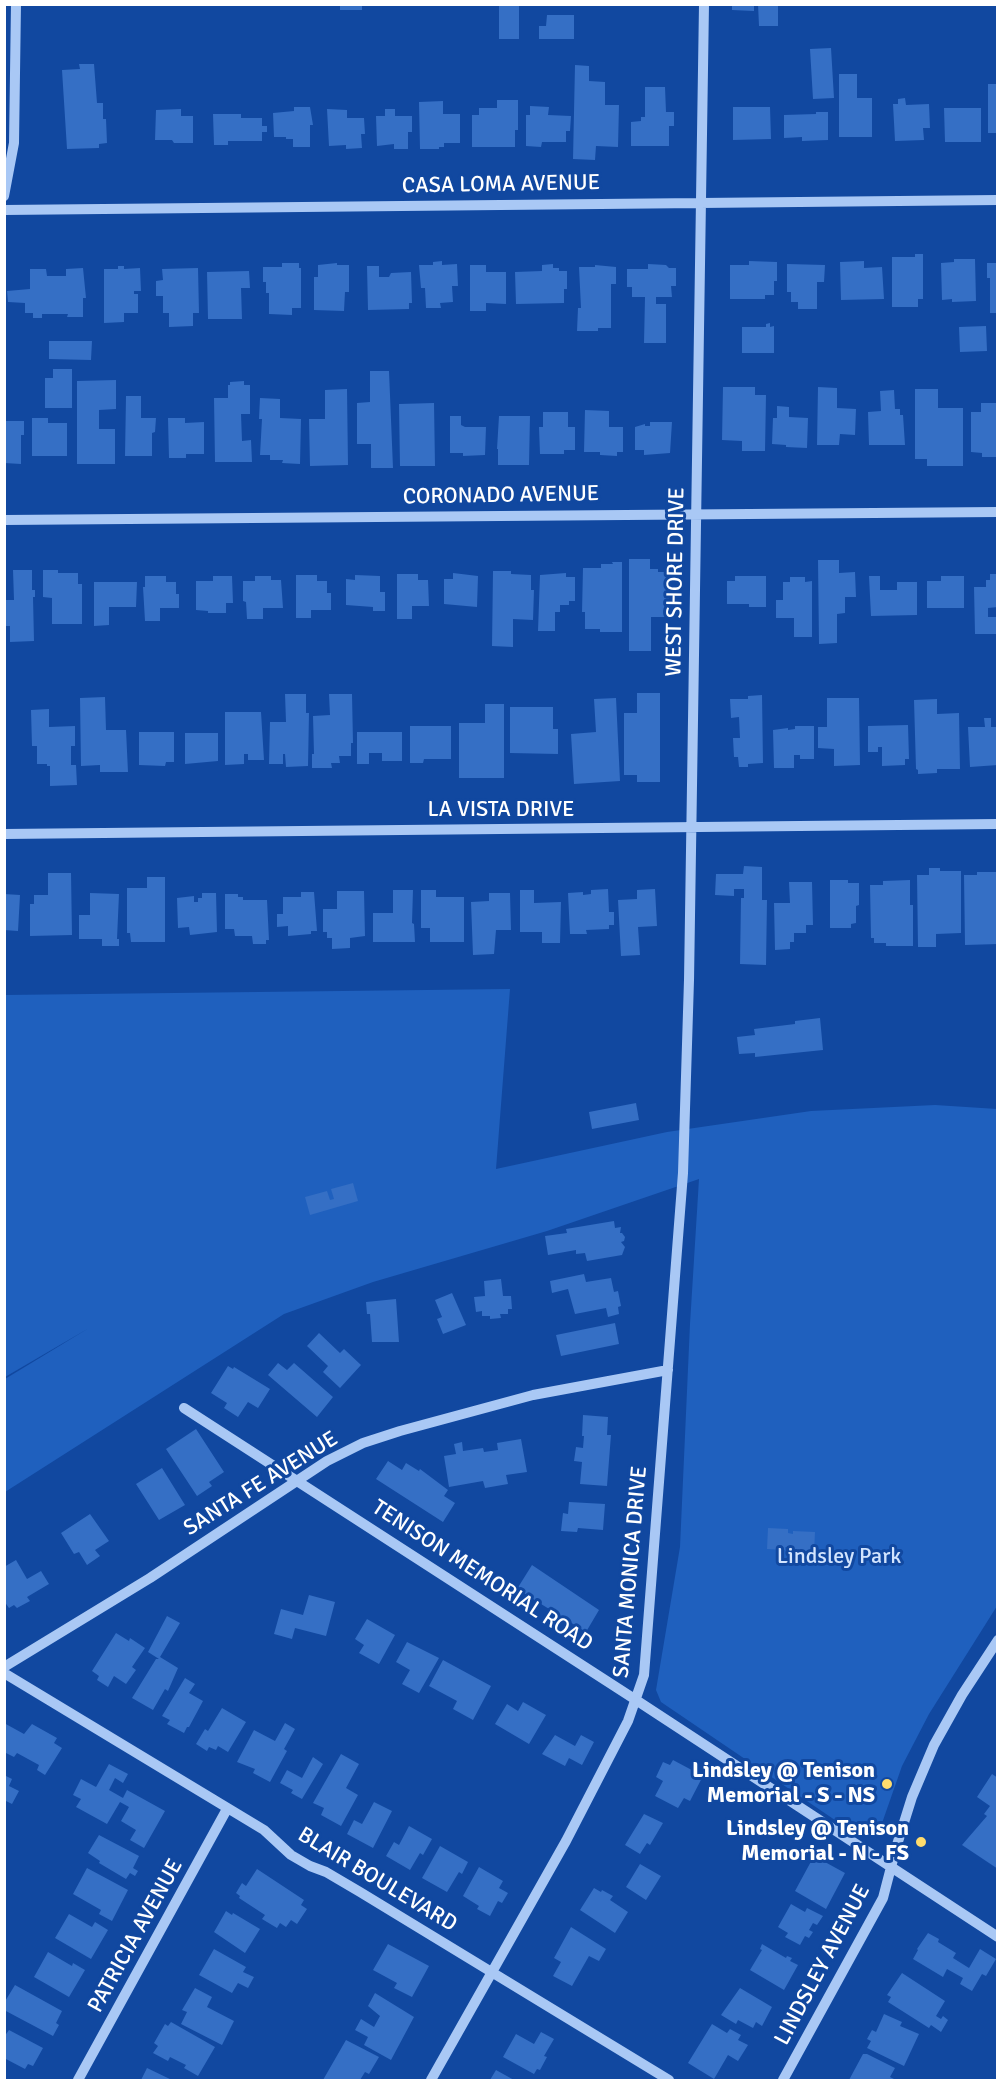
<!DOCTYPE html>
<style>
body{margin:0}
#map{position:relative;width:1002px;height:2085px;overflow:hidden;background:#1148a0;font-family:Signika,sans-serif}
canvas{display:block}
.frame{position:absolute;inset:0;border:6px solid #fff;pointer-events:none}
</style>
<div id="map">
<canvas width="1002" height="2085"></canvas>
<div class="frame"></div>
</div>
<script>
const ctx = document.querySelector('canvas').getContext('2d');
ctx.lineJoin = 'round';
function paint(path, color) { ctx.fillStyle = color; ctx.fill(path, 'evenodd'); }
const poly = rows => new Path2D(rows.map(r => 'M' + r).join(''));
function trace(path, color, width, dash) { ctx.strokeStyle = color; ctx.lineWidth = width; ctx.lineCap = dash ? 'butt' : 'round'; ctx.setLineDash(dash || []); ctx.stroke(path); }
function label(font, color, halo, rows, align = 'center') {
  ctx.font = font + ' Signika,sans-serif'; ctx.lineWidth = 6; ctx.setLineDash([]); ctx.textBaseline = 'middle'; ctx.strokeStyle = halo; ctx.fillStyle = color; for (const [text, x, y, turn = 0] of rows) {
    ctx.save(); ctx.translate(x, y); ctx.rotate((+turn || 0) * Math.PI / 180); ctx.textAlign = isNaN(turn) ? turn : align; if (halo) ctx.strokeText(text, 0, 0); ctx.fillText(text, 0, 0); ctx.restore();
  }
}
paint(poly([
 [510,989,496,1169,667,1132,811,1111,935,1105,997,1109,997,1606,929,1714,902,1766,881,1826,873,1834,857,1835,661,1702,656,1690,680,1547,690,1324,699,1179,547,1231,373,1282,284,1314,5,1492,5,1379,89,1328,5,1377,5,995]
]), '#1f60be');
paint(poly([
 [499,4,519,4,519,39,499,39],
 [732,4,754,4,754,11,732,10],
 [758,4,778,4,778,26,759,26],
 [340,5,362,5,362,10,340,10],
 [547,15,574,15,574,39,539,39,539,26,546,26],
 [831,48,834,98,813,99,810,49],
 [79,64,94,64,97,103,103,103,103,119,106,119,107,143,99,144,99,148,67,149,62,70,80,69],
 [575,65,589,66,589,81,605,82,605,105,619,105,618,147,596,146,595,160,573,159],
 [839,74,857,74,857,98,872,98,872,137,839,137],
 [988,84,998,84,998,133,988,133],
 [645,87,665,87,666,112,674,112,674,126,669,126,669,146,631,146,631,122,641,121,641,117,645,117],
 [905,98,906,105,929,104,930,128,923,128,924,140,895,141,893,104,898,104,898,99],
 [497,100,518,100,518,130,515,130,515,147,472,147,472,115,479,115,479,108,497,108],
 [443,101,443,114,460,114,460,143,444,143,444,147,439,147,439,149,420,149,419,102],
 [530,106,549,107,548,115,571,116,570,131,566,131,566,142,542,142,541,147,526,146,526,115,530,115],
 [294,107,310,107,313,125,310,125,310,147,293,147,293,139,286,139,286,137,274,137,273,113,294,111],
 [733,107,770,107,771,139,733,140],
 [944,108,981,108,981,142,945,142],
 [181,109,181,116,193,116,193,143,174,143,172,140,155,140,156,110],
 [327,109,347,110,347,118,364,118,365,134,361,134,362,148,346,149,346,145,329,146],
 [385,109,395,109,395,116,412,116,412,132,408,132,408,149,394,149,394,144,377,146,376,116,385,116],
 [816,112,828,112,828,140,802,141,802,137,784,138,784,115,816,114],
 [213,114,241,114,241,118,262,118,262,126,267,126,267,132,262,132,262,141,228,141,228,145,214,145],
 [915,254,923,254,923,299,918,299,918,307,892,307,892,257,915,257],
 [954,259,975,259,976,301,952,302,952,299,942,300,941,263,954,262],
 [442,261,442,265,457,264,458,286,452,286,453,302,440,303,441,308,426,308,425,288,421,288,419,265,433,265,433,262],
 [749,261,777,262,777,281,774,281,774,295,765,295,765,299,730,299,730,265,749,265],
 [864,261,864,268,882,267,884,299,841,300,840,262],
 [282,263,299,263,299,268,301,268,301,308,292,308,292,315,269,314,269,293,266,293,266,282,263,282,263,267,282,267],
 [337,263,337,265,349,265,349,292,345,292,344,311,314,310,314,277,318,277,318,265],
 [987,263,998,263,998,313,990,313,990,278,987,278],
 [553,264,553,268,559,268,559,271,567,271,567,289,564,289,564,303,516,304,515,272,542,271,542,265],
 [648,264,666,265,669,268,676,268,676,286,671,286,672,297,656,297,656,304,666,304,666,343,644,343,645,297,632,297,632,287,627,287,627,269,648,269],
 [787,264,825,265,824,282,817,282,817,309,798,309,798,302,791,302,791,292,787,292],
 [470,265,486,265,486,272,506,272,506,304,486,303,486,311,470,311],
 [595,265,616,267,616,284,611,284,611,328,598,328,598,331,577,331,578,308,581,308,579,267,595,267],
 [118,266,124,266,124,269,140,268,141,291,134,291,134,294,138,294,138,313,124,313,124,322,104,323,104,269,118,269],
 [367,266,379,266,379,277,389,277,391,273,411,272,412,303,409,303,409,309,368,310],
 [83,268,86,298,83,298,83,317,67,317,68,314,42,314,42,318,33,318,33,313,25,313,25,303,8,302,7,291,30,289,30,269,46,269,47,276,66,276,66,269],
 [198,268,199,313,193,313,193,326,169,327,169,313,163,313,163,296,156,296,156,281,163,280,162,269],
 [249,271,250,288,241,288,242,319,208,319,207,272],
 [770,323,770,327,774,326,774,353,742,353,742,327,766,327,766,324],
 [986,326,987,351,960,352,959,327],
 [49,341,92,341,91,360,49,359],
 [53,369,72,369,72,408,45,408,45,378,53,378],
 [370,371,389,371,393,468,371,468,371,444,357,444,357,403,370,402],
 [116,380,116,409,99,410,99,429,115,429,115,464,77,464,77,381],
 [244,381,244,385,250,385,250,414,241,414,242,441,251,440,252,462,215,462,214,398,228,398,228,385,230,385,230,382],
 [723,387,755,387,755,395,766,395,765,451,742,451,742,441,722,440],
 [818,387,837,388,837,408,856,409,855,435,840,434,839,445,817,445],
 [347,389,348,465,310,466,309,419,325,419,325,390],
 [915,389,938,389,938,408,963,408,963,466,927,466,927,459,915,459],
 [894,390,895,409,900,409,900,415,903,415,905,445,869,445,868,412,881,411,880,391],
 [126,396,141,396,141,418,156,418,155,432,152,433,152,456,125,456],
 [260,398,280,399,280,418,301,419,300,464,282,463,283,460,270,460,270,455,260,455,262,419,259,419],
 [434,403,435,466,400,466,399,404],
 [981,403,998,403,998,457,982,457,982,453,971,452,971,412,981,412],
 [777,406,789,407,789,417,808,418,807,448,786,447,786,445,772,444,773,418,777,418],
 [585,410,609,411,609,427,623,427,623,452,617,452,617,456,600,455,600,452,584,452],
 [543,412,568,412,568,427,575,427,575,450,564,450,564,454,540,454,539,427,543,427],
 [450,416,461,416,461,425,465,427,486,427,485,455,463,456,463,453,450,453],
 [499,416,530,416,529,465,498,465,498,449,497,449],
 [32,418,48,418,48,423,67,423,67,456,32,456],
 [168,418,185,418,185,423,204,422,204,454,186,454,186,458,169,458],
 [6,421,24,421,24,435,21,435,21,464,4,463],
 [650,422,672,422,670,453,644,455,644,450,635,450,635,427,645,424,645,426,650,426],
 [629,559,650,559,650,569,658,569,658,572,669,572,669,617,651,617,651,651,629,651],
 [818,560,839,560,839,573,855,572,856,597,845,597,845,613,837,614,837,643,819,644],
 [612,562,622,562,622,632,600,632,600,629,585,629,585,612,582,612,583,568,601,568,601,564,613,564],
 [13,570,32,570,32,590,35,590,35,597,33,597,34,641,10,642,10,626,4,626,4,600,14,600],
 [43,570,58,570,58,573,78,573,78,584,82,584,82,624,52,624,52,598,43,597],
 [493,571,511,571,511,574,531,575,531,590,534,590,533,620,513,619,513,647,492,646],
 [453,573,478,576,477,607,444,604,444,579,453,579],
 [566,573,566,577,575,577,575,601,569,601,569,605,560,605,560,612,555,612,555,631,538,631,540,575],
 [397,574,418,574,418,580,428,580,429,606,412,606,412,619,397,619],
 [990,574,998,574,998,607,988,608,988,617,997,617,997,634,975,634,974,587,986,587,986,580,990,580],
 [296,575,317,575,317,581,327,581,327,593,331,593,331,610,311,610,311,618,296,618],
 [355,575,380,576,380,592,385,592,385,611,373,611,373,607,346,605,346,579,355,580],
 [145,576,166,576,166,582,176,582,176,594,179,594,179,608,160,608,160,621,145,621,143,587,145,587],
 [213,576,232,576,233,603,226,603,226,613,208,613,208,611,196,610,196,581,213,581],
 [255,576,271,576,271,580,281,580,283,608,263,608,263,619,247,619,246,602,243,601,243,581,255,581],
 [735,576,766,576,766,607,749,607,749,604,727,604,727,581,735,581],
 [869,576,880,576,880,590,897,590,897,582,917,582,917,615,871,616],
 [941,576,964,576,964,608,927,608,927,581,941,581],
 [790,577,805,577,805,582,812,581,812,637,794,637,794,618,776,618,776,600,783,600,783,582,790,582],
 [94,582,137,582,136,607,109,607,109,625,94,626],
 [637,693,660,693,660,782,637,782,637,775,624,775,624,713,637,713],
 [285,694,306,694,306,713,309,713,308,766,286,767,285,754,283,754,283,764,269,764,270,722,286,722],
 [329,694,352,694,353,743,351,743,351,756,339,756,340,763,331,763,332,768,312,768,312,754,314,754,313,716,330,715],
 [762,695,763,763,748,764,748,767,739,767,738,757,734,757,733,738,740,738,739,717,731,718,730,699,748,699,748,696],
 [105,697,106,730,126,730,128,772,100,772,100,765,81,766,80,698],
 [616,698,620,781,574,784,571,734,596,732,594,699],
 [827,698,859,698,860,765,834,766,834,749,818,748,818,727,827,727],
 [937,699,937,714,959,713,960,769,937,769,937,773,918,774,918,770,916,769,914,700],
 [485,704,504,704,504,778,459,778,459,723,485,723],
 [510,707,553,707,553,729,558,729,558,754,510,753],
 [49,709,49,727,75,726,75,746,71,746,71,765,76,765,77,785,50,786,50,766,47,766,47,764,37,764,37,746,32,746,31,710],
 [225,712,261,712,264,760,248,760,248,754,244,754,244,764,225,765],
 [984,718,991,718,991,727,998,727,998,765,970,767,968,727,985,727],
 [908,725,909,759,905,759,905,765,882,766,882,747,878,747,878,752,868,752,868,726],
 [410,726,451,726,451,759,424,759,423,763,410,763],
 [795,726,814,726,814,759,800,759,800,755,794,755,794,768,774,768,773,730,788,728,788,730,795,729],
 [139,732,174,732,174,762,166,762,165,766,139,765],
 [357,732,402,732,402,761,382,761,382,753,369,753,369,764,357,764],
 [185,733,218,733,218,761,185,764],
 [744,866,762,867,762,900,767,900,766,965,740,964,741,898,744,898,744,889,734,889,734,896,715,895,716,874,743,874],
 [929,868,940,868,940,871,961,871,961,933,936,934,936,947,918,947,917,875,929,875],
 [977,872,998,872,998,944,965,945,964,875,977,875],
 [48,873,71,873,72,935,30,936,30,904,34,904,34,895,48,895],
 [147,877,165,877,165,942,131,942,130,933,127,933,127,888,147,888],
 [830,880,848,880,848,883,859,883,859,905,856,906,856,923,851,924,851,928,830,928],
 [910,880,910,905,913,905,913,946,886,946,886,943,874,943,874,938,871,938,870,885,883,885,883,881],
 [789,882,812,882,813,925,806,925,806,933,794,933,794,942,790,942,790,949,775,950,774,903,790,903],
 [608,889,609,912,614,912,614,925,609,925,609,929,586,930,587,934,570,934,568,893,583,892,583,895,591,894,591,890],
 [655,889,657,926,638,927,640,955,621,956,618,900,637,899,637,890],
 [393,890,413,890,412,923,414,924,415,942,373,942,373,913,393,913],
 [421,890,436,890,436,897,464,897,464,942,430,942,430,928,421,928],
 [520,890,534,890,534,903,561,902,560,943,542,943,542,932,520,932],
 [337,891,364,891,365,936,350,938,350,948,332,949,332,938,327,938,327,932,323,932,323,909,337,909],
 [301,892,314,892,317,931,311,931,311,934,288,936,288,926,277,927,277,914,283,914,283,897,301,897],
 [90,893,119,894,117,939,119,939,119,946,102,946,102,939,79,939,79,915,90,915],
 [202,893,216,893,217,932,190,935,189,927,178,928,177,898,194,896,194,902,198,902,198,898,202,898],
 [489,893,510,893,511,930,496,930,494,954,473,955,471,902,489,901],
 [4,894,20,895,18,931,4,930],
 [225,894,238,894,238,897,243,897,243,900,267,900,269,940,266,940,266,944,253,944,252,936,235,936,234,929,225,929],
 [820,1018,823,1050,755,1057,755,1053,739,1054,737,1037,755,1035,754,1029,795,1024,795,1021],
 [636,1103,639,1120,592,1129,589,1112],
 [353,1183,358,1201,310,1215,305,1197,327,1191,330,1200,334,1199,331,1189],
 [614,1221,615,1228,621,1227,620,1233,622,1233,625,1237,624,1241,621,1242,625,1247,622,1255,587,1261,585,1253,576,1254,576,1250,548,1255,545,1236,567,1233,566,1229],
 [584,1274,586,1282,611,1278,614,1292,618,1291,621,1306,618,1307,619,1314,608,1317,606,1308,575,1314,568,1289,552,1293,550,1281],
 [501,1279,503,1296,511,1296,512,1309,508,1309,508,1314,500,1314,501,1318,490,1319,490,1316,482,1316,482,1311,476,1312,474,1297,485,1296,484,1281],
 [452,1293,466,1325,443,1334,437,1319,442,1317,435,1300],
 [396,1299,399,1342,372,1342,370,1314,367,1314,366,1302],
 [615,1323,619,1344,561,1356,556,1335],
 [319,1333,340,1353,344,1349,361,1365,340,1388,323,1372,328,1366,307,1346],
 [278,1363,287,1370,294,1363,333,1397,317,1417,268,1375],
 [228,1366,233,1369,234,1367,270,1389,258,1408,248,1402,238,1417,224,1408,227,1403,211,1393],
 [583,1415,608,1417,607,1435,611,1435,607,1486,580,1484,582,1462,574,1461,576,1447,583,1448,584,1436,582,1436],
 [196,1429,224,1472,209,1482,212,1486,197,1496,166,1449],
 [521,1439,527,1472,506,1475,508,1484,485,1488,483,1481,449,1487,444,1456,456,1454,454,1444,462,1442,463,1451,483,1448,484,1452,498,1450,497,1443],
 [388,1461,402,1470,406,1463,419,1471,420,1469,448,1490,444,1496,455,1503,443,1522,376,1479],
 [162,1468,185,1505,159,1520,136,1484],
 [569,1502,605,1504,603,1530,578,1528,577,1532,561,1531,563,1513,568,1514],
 [90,1514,109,1541,95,1550,100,1556,87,1565,79,1552,74,1554,61,1533],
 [768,1528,788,1529,788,1533,793,1534,793,1531,815,1532,814,1553,793,1551,793,1548,785,1547,785,1550,767,1549],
 [16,1560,27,1579,41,1571,49,1584,27,1597,30,1601,17,1608,14,1605,9,1608,4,1601,4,1567],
 [532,1565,599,1610,586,1632,517,1589],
 [309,1595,335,1602,326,1636,295,1628,292,1639,274,1634,281,1609,303,1615],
 [167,1616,180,1623,160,1657,178,1668,168,1691,165,1689,153,1710,132,1698,156,1659,159,1659,148,1652],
 [367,1619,395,1635,379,1664,359,1653,364,1645,355,1639],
 [116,1633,129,1641,130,1638,145,1648,132,1667,136,1670,126,1684,114,1676,108,1687,97,1680,99,1676,92,1671],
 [407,1642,439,1658,419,1693,402,1684,410,1670,396,1662],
 [443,1660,491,1686,473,1720,453,1709,457,1701,429,1686],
 [185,1678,195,1684,189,1693,203,1701,189,1727,187,1727,184,1733,167,1724,170,1720,162,1716],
 [523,1702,546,1715,529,1744,495,1724,507,1704,518,1711],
 [222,1708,246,1722,228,1752,218,1746,216,1750,209,1747,207,1751,196,1744,205,1729,208,1731],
 [4,1723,24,1734,32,1724,57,1738,54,1743,62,1748,45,1775,37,1770,39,1765,17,1753,14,1757,4,1752],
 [285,1723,295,1729,284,1749,287,1751,270,1782,253,1773,255,1769,237,1762,254,1730,275,1741],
 [555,1735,575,1746,581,1735,594,1742,582,1765,569,1758,565,1766,542,1754],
 [341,1754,359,1764,346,1788,358,1795,341,1826,321,1815,324,1808,313,1803],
 [313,1757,323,1764,302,1799,291,1793,293,1790,280,1783,287,1770,302,1778],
 [673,1760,703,1776,690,1801,684,1798,678,1808,655,1796,663,1781,656,1777,663,1762,670,1765],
 [109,1764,128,1774,123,1783,115,1778,109,1790,123,1798,127,1790,165,1811,144,1848,130,1840,136,1830,121,1821,129,1807,120,1802,107,1824,76,1807,81,1799,73,1795,81,1779,96,1787],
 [992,1774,998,1778,998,1869,962,1845,987,1816,984,1814,990,1806,977,1797],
 [4,1775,12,1779,9,1786,19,1791,12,1804,4,1800],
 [374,1802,392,1811,373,1848,347,1834,354,1820,362,1824],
 [644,1814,663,1823,650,1845,647,1843,640,1854,625,1845],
 [409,1826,432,1839,423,1855,420,1853,410,1870,386,1856,394,1842,399,1845],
 [99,1835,139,1856,133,1868,138,1871,135,1876,130,1873,126,1879,99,1863,100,1861,88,1853],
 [440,1846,468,1862,462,1874,459,1872,447,1892,422,1878],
 [814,1856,845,1873,826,1909,795,1891],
 [640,1864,661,1876,646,1900,626,1887],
 [479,1867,503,1881,499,1888,508,1893,502,1903,498,1901,490,1916,477,1909,479,1906,463,1896],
 [87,1868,128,1890,112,1921,99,1914,101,1910,73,1894],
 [257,1869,304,1900,301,1905,307,1909,297,1924,291,1920,286,1927,280,1923,277,1928,262,1919,265,1915,239,1898,240,1896,236,1893,242,1883,246,1886],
 [594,1888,601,1892,602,1890,613,1896,610,1900,628,1912,615,1933,580,1910],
 [791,1904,805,1912,807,1908,823,1916,817,1925,813,1923,809,1930,813,1932,809,1938,805,1936,800,1945,785,1937,788,1933,778,1927],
 [226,1911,232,1915,233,1913,260,1929,245,1953,214,1932],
 [69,1914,92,1927,95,1922,108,1930,91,1959,55,1938],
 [571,1927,606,1949,599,1961,589,1956,572,1986,553,1976,561,1962,554,1958],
 [928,1933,939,1939,938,1942,956,1953,953,1958,969,1968,980,1949,996,1959,986,1976,982,1974,972,1991,960,1984,963,1978,947,1969,943,1977,913,1959,918,1950,917,1949],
 [388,1944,429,1966,412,1997,394,1988,397,1983,373,1970],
 [762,1944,786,1958,787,1956,792,1958,790,1961,798,1965,784,1990,750,1970,762,1950,760,1949],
 [214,1949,246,1967,243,1972,254,1977,248,1988,238,1983,232,1993,199,1975],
 [48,1952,72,1966,73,1963,85,1970,69,1997,34,1977],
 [902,1973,945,2001,936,2016,941,2019,943,2016,948,2020,941,2032,931,2025,929,2028,888,2002,891,1997,887,1995],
 [15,1985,62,2011,56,2023,59,2025,53,2036,4,2010,4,2003],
 [195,1988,212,1997,207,2007,234,2021,222,2045,181,2024,187,2012,182,2010],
 [740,1988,772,2007,762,2026,756,2022,753,2028,738,2020,736,2024,721,2015],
 [375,1993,414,2017,391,2060,364,2045,368,2037,355,2030,361,2019,374,2027,380,2016,368,2006],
 [884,2014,902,2022,900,2026,919,2034,904,2066,867,2048,871,2041,867,2039,872,2030,876,2032],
 [171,2022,215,2047,198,2076,184,2068,186,2065,170,2057,168,2061,153,2053,158,2046,154,2043,165,2024,168,2026],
 [712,2024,727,2033,730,2029,741,2035,738,2040,748,2045,738,2061,728,2055,714,2079,688,2063],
 [9,2030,43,2048,33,2066,28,2064,25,2069,4,2058,4,2037],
 [541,2032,554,2039,544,2056,547,2057,540,2070,537,2069,534,2074,503,2057,516,2034,534,2044],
 [346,2040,379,2057,369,2074,365,2072,360,2080,323,2080],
 [863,2054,867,2054,895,2068,890,2077,896,2080,849,2080],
 [147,2068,172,2080,141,2080],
 [496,2070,514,2080,490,2080]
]), '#356fc5');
trace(poly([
 [4,196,14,143,16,4],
 [4,210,998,200],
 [4,520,998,512],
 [4,834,998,824],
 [184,1408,636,1700,998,1937],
 [4,1667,150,1578,327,1461,363,1443,400,1431,533,1395,668,1370],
 [4,1673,264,1830,291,1855,310,1866,326,1872,360,1892,669,2080],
 [78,2080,227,1809],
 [431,2080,566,1841,628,1721,644,1675,683,1173,689,980,704,4],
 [783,2080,883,1898,896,1848,912,1797,934,1745,962,1695,998,1640]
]), '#a9c8f5', 10);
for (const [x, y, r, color] of [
 [887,1784,6,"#ffdc6d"],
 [921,1842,6,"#ffdc6d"]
]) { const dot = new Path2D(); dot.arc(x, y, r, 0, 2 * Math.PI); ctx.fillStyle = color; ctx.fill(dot); trace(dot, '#1148a0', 2); }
label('22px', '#fff', '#1148a0', [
 ["CASA LOMA AVENUE",501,185,-1],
 ["CORONADO AVENUE",501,496,-1],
 ["WEST SHORE DRIVE",676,582,-89],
 ["LA VISTA DRIVE",501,810],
 ["SANTA FE AVENUE",261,1484,-32],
 ["SANTA MONICA DRIVE",631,1572,-85],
 ["TENISON MEMORIAL ROAD",482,1576,33],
 ["BLAIR BOULEVARD",377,1880,31],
 ["PATRICIA AVENUE",136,1936,-61],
 ["LINDSLEY AVENUE",823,1965,-62]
]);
label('22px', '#d2e4fe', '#1148a0', [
 ["Lindsley Park",839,1557]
]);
label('bold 22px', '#fff', '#1148a0', [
 ["Lindsley @ Tenison",875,1771],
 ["Memorial - S - NS",875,1796],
 ["Lindsley @ Tenison",909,1829],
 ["Memorial - N - FS",909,1854]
], 'right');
</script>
